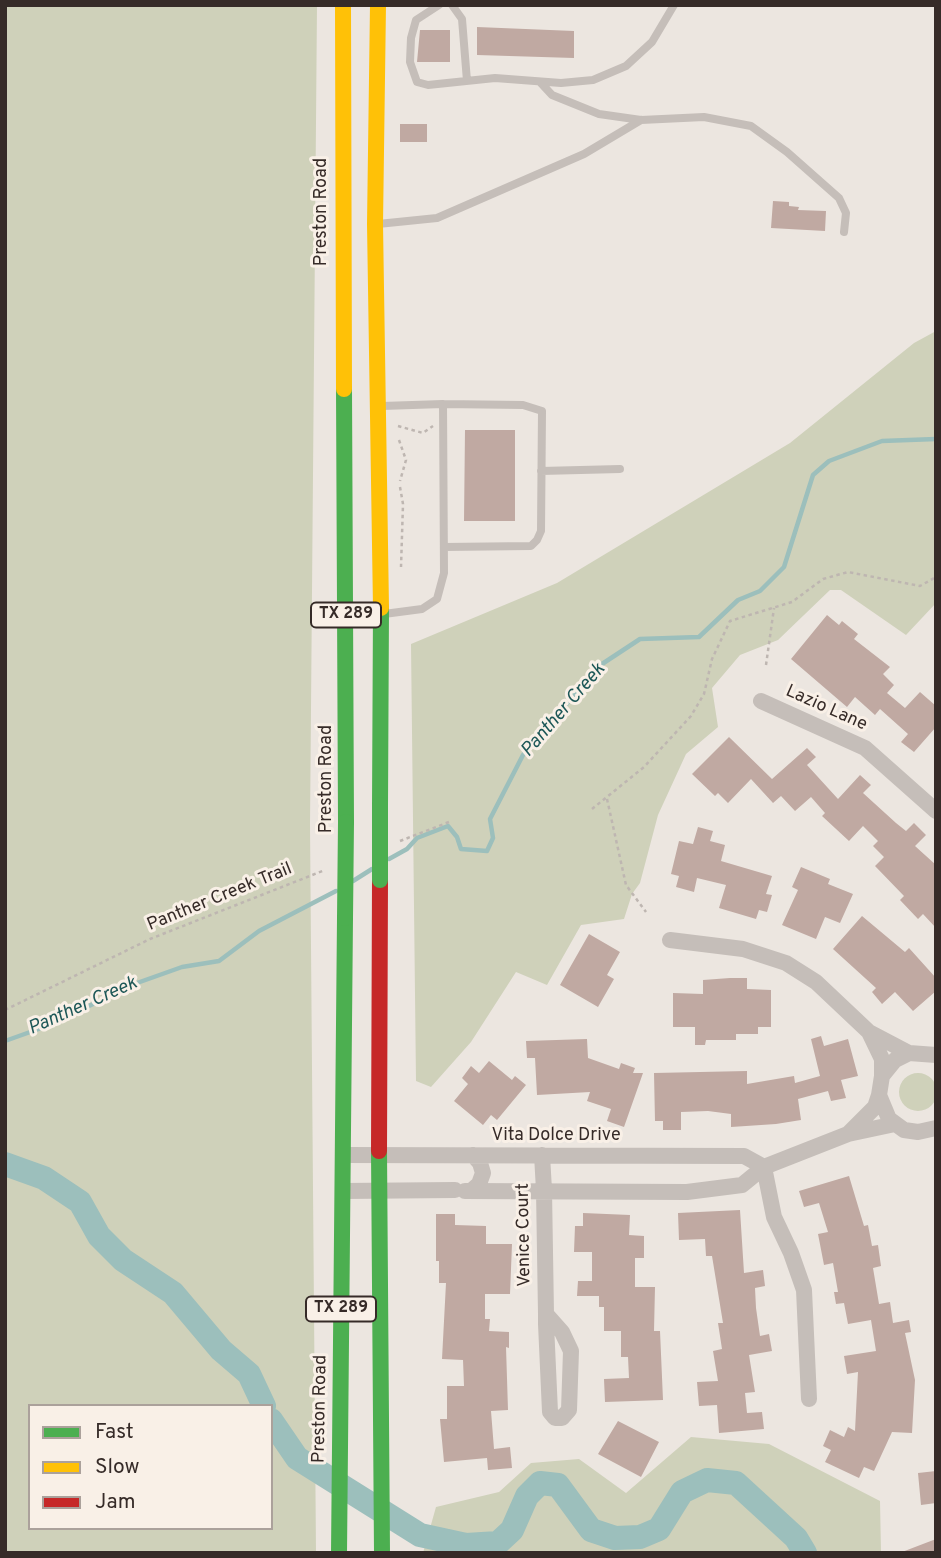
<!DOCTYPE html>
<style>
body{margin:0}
#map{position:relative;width:941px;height:1558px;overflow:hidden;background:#ece6e0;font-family:Overpass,sans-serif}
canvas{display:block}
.frame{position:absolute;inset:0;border:7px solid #362b28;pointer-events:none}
.legend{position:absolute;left:28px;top:1404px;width:245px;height:126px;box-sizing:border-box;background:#f9f0e7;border:2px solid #aba19b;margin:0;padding:9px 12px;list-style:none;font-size:21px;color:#362b28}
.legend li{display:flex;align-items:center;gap:14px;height:35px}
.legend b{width:35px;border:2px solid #aba19b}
</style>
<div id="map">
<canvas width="941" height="1558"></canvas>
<div class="frame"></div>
<ul class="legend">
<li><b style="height:9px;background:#4caf50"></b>Fast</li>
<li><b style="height:9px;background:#ffc107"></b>Slow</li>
<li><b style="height:9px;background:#c62828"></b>Jam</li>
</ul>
</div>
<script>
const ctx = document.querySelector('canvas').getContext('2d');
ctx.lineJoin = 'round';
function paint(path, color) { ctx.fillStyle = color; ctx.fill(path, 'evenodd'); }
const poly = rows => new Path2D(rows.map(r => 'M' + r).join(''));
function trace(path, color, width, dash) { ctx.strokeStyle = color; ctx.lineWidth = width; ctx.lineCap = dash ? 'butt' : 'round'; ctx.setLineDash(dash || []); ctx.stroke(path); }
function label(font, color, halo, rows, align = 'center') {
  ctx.font = font + ' Overpass,sans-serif'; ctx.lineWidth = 6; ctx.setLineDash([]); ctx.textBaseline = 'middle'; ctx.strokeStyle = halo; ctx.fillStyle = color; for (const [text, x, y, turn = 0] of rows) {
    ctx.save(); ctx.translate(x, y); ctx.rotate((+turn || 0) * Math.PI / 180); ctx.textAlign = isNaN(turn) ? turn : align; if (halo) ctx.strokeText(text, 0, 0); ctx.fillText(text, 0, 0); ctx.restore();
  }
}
paint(poly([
 [5,5,317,5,310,825,316,1553,5,1553],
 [30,1406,271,1406,271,1528,30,1528],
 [936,331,936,603,906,635,841,590,830,590,778,640,740,655,712,688,718,727,686,754,658,815,640,883,632,894,624,919,581,925,547,985,516,972,471,1042,431,1087,416,1081,411,644,557,583,790,443,914,343],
 '899 1092a19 19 0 1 1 38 0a19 19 0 1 1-38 0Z',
 [691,1437,769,1444,880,1501,881,1553,423,1553,436,1507,499,1492,531,1463,579,1459,626,1493]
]), '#cfd1ba');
trace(poly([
 [389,859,407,849,417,838,448,826,457,837,461,849,487,851,493,838,490,819,523,755,599,666,640,639,699,637,738,600,760,591,784,567,813,475,829,461,882,441,936,439],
 [353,881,372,869],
 [5,1041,47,1026,137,983,182,967,219,961,259,931,336,891]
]), '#9cbfbc', 4.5);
trace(poly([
 [5,1164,44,1178,80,1202,99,1236,123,1260,173,1293,221,1350,249,1374,264,1406],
 [271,1420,297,1458,420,1535,466,1545,498,1543,512,1530,527,1496,540,1483,558,1485,591,1530,615,1538,640,1537,659,1529,682,1492,707,1480,736,1483,796,1538,805,1553]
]), '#9cbfbc', 24);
paint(poly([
 [477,27,574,31,574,58,477,55],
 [420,30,450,30,450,62,417,62],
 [400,124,427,124,427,142,400,142],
 [773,201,789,202,789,206,799,207,798,210,826,211,825,231,771,228],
 [465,430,515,430,515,521,464,521],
 [827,615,839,625,842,621,858,634,854,639,890,667,883,674,894,685,887,693,905,708,920,692,936,706,936,727,914,752,901,742,908,734,880,709,875,715,855,697,847,707,791,659],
 [729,737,772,779,807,748,816,757,807,765,838,799,860,775,871,785,863,793,896,823,906,831,914,823,926,835,915,846,936,865,936,928,923,914,918,919,900,900,904,896,875,866,884,857,873,846,878,841,863,826,849,841,822,816,825,813,811,797,795,811,781,796,773,803,751,779,728,803,718,793,715,796,692,774],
 [698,827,713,831,710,841,725,845,721,861,772,876,766,894,772,895,767,912,759,910,756,919,719,908,726,885,697,878,694,892,676,887,679,876,671,874,679,841,693,844],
 [801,867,830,879,828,884,853,894,840,923,825,917,816,939,782,925,798,890,792,887],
 [862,916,905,952,909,948,936,978,936,991,913,1011,895,992,882,1004,872,992,876,988,833,949],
 [589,934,620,952,607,975,614,979,598,1007,560,985],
 [730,978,747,978,747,989,771,990,771,1027,758,1027,758,1034,736,1034,736,1040,706,1040,705,1045,695,1045,695,1027,673,1027,673,993,703,994,703,980],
 [821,1036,824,1046,848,1039,858,1076,841,1080,846,1098,831,1101,828,1091,798,1099,801,1120,776,1124,731,1127,731,1114,708,1111,681,1112,681,1130,663,1130,663,1121,655,1121,654,1073,747,1071,747,1084,794,1076,795,1083,820,1076,811,1039],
 [587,1039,588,1058,619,1069,621,1063,635,1068,633,1073,643,1073,624,1127,607,1121,611,1109,587,1101,590,1092,537,1095,535,1058,527,1058,526,1041],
 [489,1061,512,1080,515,1076,526,1085,497,1120,491,1115,483,1125,454,1101,468,1084,462,1078,471,1066,479,1073],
 [849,1176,864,1226,868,1225,872,1246,878,1245,881,1266,873,1268,879,1304,890,1302,893,1323,909,1320,911,1332,905,1333,915,1380,912,1433,892,1432,874,1471,864,1467,859,1478,825,1462,831,1450,823,1446,830,1430,844,1437,848,1427,855,1431,858,1372,847,1374,844,1356,876,1351,871,1320,848,1324,844,1303,836,1304,834,1292,838,1292,833,1263,824,1265,818,1234,828,1232,819,1203,804,1207,799,1191],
 [740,1210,744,1273,763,1270,765,1286,755,1288,756,1308,760,1336,769,1334,772,1351,749,1355,755,1392,745,1393,747,1413,762,1412,764,1429,719,1433,717,1405,699,1406,697,1382,718,1381,713,1351,722,1349,718,1323,723,1323,712,1256,706,1256,705,1239,679,1240,678,1213],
 [583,1213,630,1215,629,1235,644,1236,644,1258,635,1258,635,1287,655,1287,654,1331,660,1331,663,1400,605,1402,604,1379,629,1378,628,1357,621,1357,621,1331,604,1331,604,1307,599,1307,599,1296,577,1296,578,1281,592,1281,592,1252,574,1252,575,1226,583,1226],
 [436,1214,455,1214,455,1225,486,1226,486,1244,512,1244,510,1294,485,1294,485,1319,490,1319,489,1331,509,1332,509,1348,506,1347,508,1410,491,1411,494,1449,510,1447,512,1468,488,1470,487,1458,444,1462,440,1419,447,1419,447,1386,464,1386,463,1360,442,1359,446,1283,439,1283,439,1261,436,1261],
 [618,1421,659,1442,641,1477,598,1454],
 [936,1471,936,1503,921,1505,918,1473],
 [936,1539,936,1553,902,1553,902,1552]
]), '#c0a9a2');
trace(poly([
 [398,426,423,433,433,426],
 [399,440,406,460,400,481],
 [400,487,403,504,401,567],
 [766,665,774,608],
 [607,799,626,885,646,912],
 [592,809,644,767,691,716,704,694,712,659,730,621,792,602,823,579,848,572,920,586,936,577],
 [400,841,449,822],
 [5,1010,150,939,325,870]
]), '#beb6b1', 2.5, [3.5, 3.5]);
trace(poly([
 [439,5,416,20,411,38,410,62,417,82,428,85,495,78,561,83,593,80,626,66,652,42,674,5],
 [452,5,462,19,467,81],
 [540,82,552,95,599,114,641,120,704,117,751,126,787,152,839,198,846,213,844,232],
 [378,224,437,218,584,154,641,120],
 [443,404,523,405,542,411,541,531,537,540,531,546,444,547],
 [382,406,443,404,444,573,437,599,422,609,384,614],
 [541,471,620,469]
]), '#c5beb9', 8);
trace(poly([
 [761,701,865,748,936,811],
 [670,940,743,949,786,963,816,982,869,1032,909,1053],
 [869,1032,882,1059,882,1076],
 [936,1055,909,1053,895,1060,882,1076,879,1095,889,1119,904,1130,918,1132,936,1128],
 [849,1133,875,1107,879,1095],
 [344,1155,744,1156,764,1167],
 [542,1155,544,1190,546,1314,546,1324,550,1412,555,1418,562,1418,569,1410,571,1351,562,1332,546,1314],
 [764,1167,774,1217,791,1253,804,1290,809,1399],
 [344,1191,455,1190],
 [465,1191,687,1192,742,1185,764,1167,848,1134,895,1124],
 [471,1191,479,1184,483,1173,480,1163,473,1155]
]), '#c5beb9', 16);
trace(poly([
 [344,389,346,822],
 [380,805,381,608],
 [379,1151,382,1553],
 [339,1553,345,918]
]), '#4caf50', 16);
trace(poly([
 [343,5,344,389],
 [378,5,375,224,381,608]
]), '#ffc107', 16);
trace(poly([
 [379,1151,380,880]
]), '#c62828', 16);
trace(poly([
 [380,805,380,880],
 [345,918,346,822]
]), '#4caf50', 16);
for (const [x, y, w] of [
 [346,615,70],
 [341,1309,70]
]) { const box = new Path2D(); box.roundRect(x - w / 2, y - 12.5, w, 25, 5); ctx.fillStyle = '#f9f0e7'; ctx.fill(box); trace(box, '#362b28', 2); }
label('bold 16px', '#362b28', null, [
 ["TX 289",346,615],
 ["TX 289",341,1309]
]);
label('18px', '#362b28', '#f9f0e7', [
 ["Preston Road",322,212,-90],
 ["Lazio Lane",826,709,24],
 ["Preston Road",327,779,-90],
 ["Panther Creek Trail",220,898,-22],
 ["Vita Dolce Drive",556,1136],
 ["Venice Court",525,1235,-91],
 ["Preston Road",321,1409,-89]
]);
label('italic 19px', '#1d5757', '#f9f0e7', [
 ["Panther Creek",564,711,-49],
 ["Panther Creek",83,1007,-24]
]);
</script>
